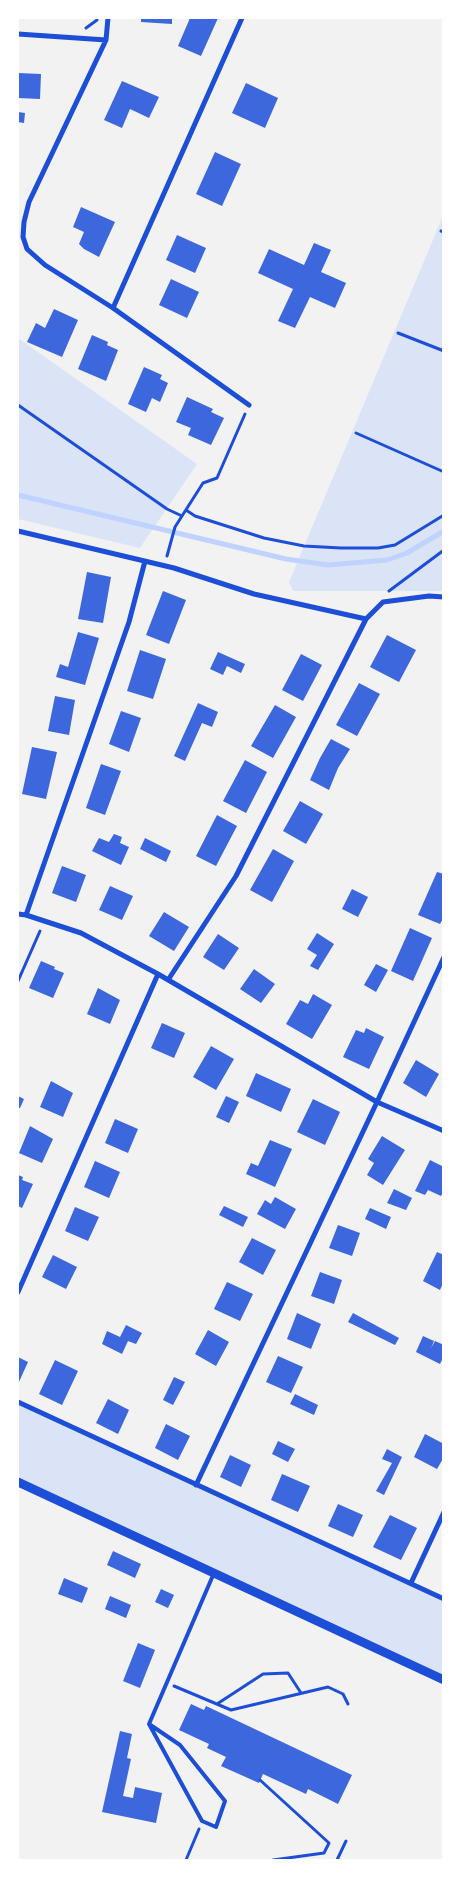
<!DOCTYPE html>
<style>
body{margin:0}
#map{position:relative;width:461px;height:1878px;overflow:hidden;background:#f2f2f2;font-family:Figtree,sans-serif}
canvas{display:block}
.frame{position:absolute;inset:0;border:19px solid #fff;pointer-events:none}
</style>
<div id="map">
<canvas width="461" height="1878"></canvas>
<div class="frame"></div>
</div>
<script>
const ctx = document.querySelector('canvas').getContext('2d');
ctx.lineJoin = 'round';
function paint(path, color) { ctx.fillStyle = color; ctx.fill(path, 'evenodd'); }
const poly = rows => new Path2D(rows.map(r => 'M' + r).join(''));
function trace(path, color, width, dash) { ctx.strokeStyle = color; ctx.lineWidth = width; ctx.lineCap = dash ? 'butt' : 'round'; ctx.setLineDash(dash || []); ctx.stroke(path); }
paint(poly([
 [443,216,443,591,293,591,289,582],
 [18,338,197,464,140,548,18,519],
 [18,1402,443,1599,443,1680,18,1482]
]), '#dbe4f7');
trace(poly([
 [18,495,286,559,328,565,387,560,407,553,444,531]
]), '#bfd3fe', 5);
paint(poly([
 [141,18,172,18,172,24,141,22],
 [190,18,218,18,201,56,178,46],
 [18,73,41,74,40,99,18,98],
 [122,81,159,97,149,118,130,109,122,128,104,120],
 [246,83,278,98,265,128,232,113],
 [18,112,25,113,24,123,18,122],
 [215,152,241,164,222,206,196,194],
 [81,207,115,222,99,257,84,249,79,244,84,232,73,227],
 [177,235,206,248,195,273,166,260],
 [314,243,331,250,321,272,346,283,335,308,310,297,295,328,278,321,293,289,258,273,269,249,304,265],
 [171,279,199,292,187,318,159,305],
 [54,309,78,320,62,357,27,342,36,323,45,328],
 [92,335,108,342,107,345,118,350,106,381,78,369],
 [144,367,162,375,160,379,168,383,160,402,152,398,146,412,128,404],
 [187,397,213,409,211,412,224,418,211,445,188,435,191,428,176,422],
 [87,572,111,577,103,623,78,619],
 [163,591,186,600,169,644,146,635],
 [78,632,99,638,85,685,56,677,60,664,68,667],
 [387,635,416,650,399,682,370,667],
 [140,650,166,659,153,699,127,691],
 [218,652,245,664,241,673,227,666,223,675,210,669],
 [301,654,322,665,303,701,282,690],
 [359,683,380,694,357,736,336,725],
 [55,696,75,700,69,735,48,731],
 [198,703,218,712,212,727,202,723,185,761,174,756],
 [275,705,296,717,273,758,251,746],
 [121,711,141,718,129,752,109,744],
 [331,739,350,749,338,768,329,790,310,780,320,758],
 [32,747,57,752,46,799,22,794],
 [245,760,267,772,246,813,223,801],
 [101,764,121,771,105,815,86,808],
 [300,801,323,814,306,844,283,831],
 [217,815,237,826,216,866,196,856],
 [114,834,122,837,120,843,129,847,121,865,92,851,99,838,109,842],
 [145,838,171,851,166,862,140,849],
 [273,849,294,861,272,902,250,890],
 [62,866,86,875,76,902,52,893],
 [437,872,444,874,444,917,440,924,418,915],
 [110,886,133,896,122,920,99,910],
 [352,889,368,897,358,917,342,909],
 [164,912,189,927,174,951,149,936],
 [410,928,432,938,413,981,391,971],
 [317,933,334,944,318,970,310,966,317,955,307,949],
 [218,934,239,948,224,970,203,957],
 [41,961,55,967,54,969,64,973,53,998,29,988],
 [376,964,388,970,376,992,364,985],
 [254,969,275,984,261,1003,240,989],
 [98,988,120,1000,110,1024,87,1014],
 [313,994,332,1005,312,1039,286,1024,300,1000,308,1004],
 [162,1023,185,1033,174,1058,151,1048],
 [366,1028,384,1037,369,1069,343,1057,356,1030,364,1033],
 [211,1046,234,1059,216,1090,193,1077],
 [416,1060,439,1074,426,1097,403,1083],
 [256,1073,291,1089,281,1112,246,1096],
 [51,1081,73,1093,63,1117,40,1107],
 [18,1096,24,1099,20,1108,18,1108],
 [226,1096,239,1102,229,1123,216,1117],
 [313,1099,340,1112,325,1145,297,1132],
 [115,1119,138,1129,128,1153,105,1143],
 [30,1126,53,1139,42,1163,19,1153],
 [382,1136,405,1150,383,1185,367,1175,374,1163,368,1159],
 [270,1140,292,1149,275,1187,246,1174,251,1163,258,1166],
 [430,1160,444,1167,444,1190,441,1196,428,1190,425,1195,415,1191],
 [95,1161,120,1172,109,1198,84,1187],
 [18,1175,23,1177,22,1180,33,1184,22,1208,18,1206],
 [394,1189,412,1198,406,1210,387,1203],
 [275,1197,296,1209,285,1229,257,1214,265,1200,271,1204],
 [224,1206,248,1217,243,1227,219,1215],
 [75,1207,99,1217,88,1241,65,1231],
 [370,1208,391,1217,386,1229,365,1219],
 [338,1225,360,1233,352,1256,329,1248],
 [252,1238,276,1250,263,1275,239,1262],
 [437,1252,444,1255,444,1281,440,1290,423,1281],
 [53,1255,77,1267,66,1289,42,1277],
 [320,1272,342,1280,334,1304,311,1296],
 [227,1282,253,1294,240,1321,214,1309],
 [297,1313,321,1324,311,1349,287,1339],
 [353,1313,399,1338,395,1345,348,1322],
 [126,1325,142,1333,136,1344,128,1341,122,1354,102,1344,107,1331,120,1337],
 [208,1330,229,1342,216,1366,195,1354],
 [423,1336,434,1341,431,1348,435,1341,444,1345,444,1356,440,1364,416,1352],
 [278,1356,303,1367,291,1393,266,1382],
 [18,1357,28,1362,18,1384],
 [55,1360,78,1371,62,1405,39,1394],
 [174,1377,185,1382,173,1405,163,1400],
 [295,1394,318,1405,314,1415,290,1404],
 [108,1399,129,1410,118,1434,96,1423],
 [166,1424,190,1436,178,1460,155,1448],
 [425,1434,444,1444,444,1457,437,1469,414,1457],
 [278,1441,295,1449,288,1462,272,1454],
 [387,1449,402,1457,384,1495,376,1491,392,1463,382,1459],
 [230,1455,251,1465,241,1487,220,1477],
 [282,1474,310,1486,298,1512,271,1500],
 [338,1504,363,1515,353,1537,328,1526],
 [390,1515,417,1528,401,1560,373,1547],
 [113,1551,141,1564,135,1578,107,1565],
 [64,1578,88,1588,82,1603,58,1594],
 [161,1589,174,1595,168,1608,155,1602],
 [110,1596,131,1605,126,1618,105,1609],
 [138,1643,155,1650,140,1688,123,1681],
 [191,1704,204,1710,206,1706,352,1775,338,1804,308,1789,306,1794,263,1774,259,1783,221,1766,226,1757,207,1748,209,1744,179,1730],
 [120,1731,132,1734,127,1758,131,1759,123,1796,133,1798,135,1787,162,1793,156,1823,102,1812]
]), '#3d67dc');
trace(poly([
 [86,28,97,20],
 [441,231,444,232],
 [398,333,444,351],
 [18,405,167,509,182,516],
 [356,433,444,472],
 [186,510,195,516,264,538,304,546,341,548,378,548,395,545,444,515],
 [167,556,175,527,203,483,217,478,245,414],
 [389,591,444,550],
 [18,981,40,931],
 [174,1686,231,1710,328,1687,343,1694,348,1704],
 [217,1704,263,1674,288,1673,301,1693],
 [260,1780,329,1843,324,1853,273,1860],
 [186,1860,199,1829],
 [337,1860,346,1841]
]), '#1d4ed8', 3);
trace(poly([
 [149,1724,180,1745,225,1801,216,1827,202,1821,149,1724,214,1573]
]), '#1d4ed8', 4);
trace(poly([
 [108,18,106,40,29,202,24,222,23,237,27,249,45,265,113,308,249,405],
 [18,34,106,40],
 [113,308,242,18],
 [18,531,174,568,254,594,366,619],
 [18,914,26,915,81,933,158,974,377,1102,444,1131],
 [26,915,129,622,145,561],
 [168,980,236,876,366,619,383,602,429,596,444,597],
 [18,1292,158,974],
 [18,1402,444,1599],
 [196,1485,377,1102,444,957],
 [411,1583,444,1512]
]), '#1d4ed8', 5);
trace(poly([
 [18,1482,444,1680]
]), '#1d4ed8', 9);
</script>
